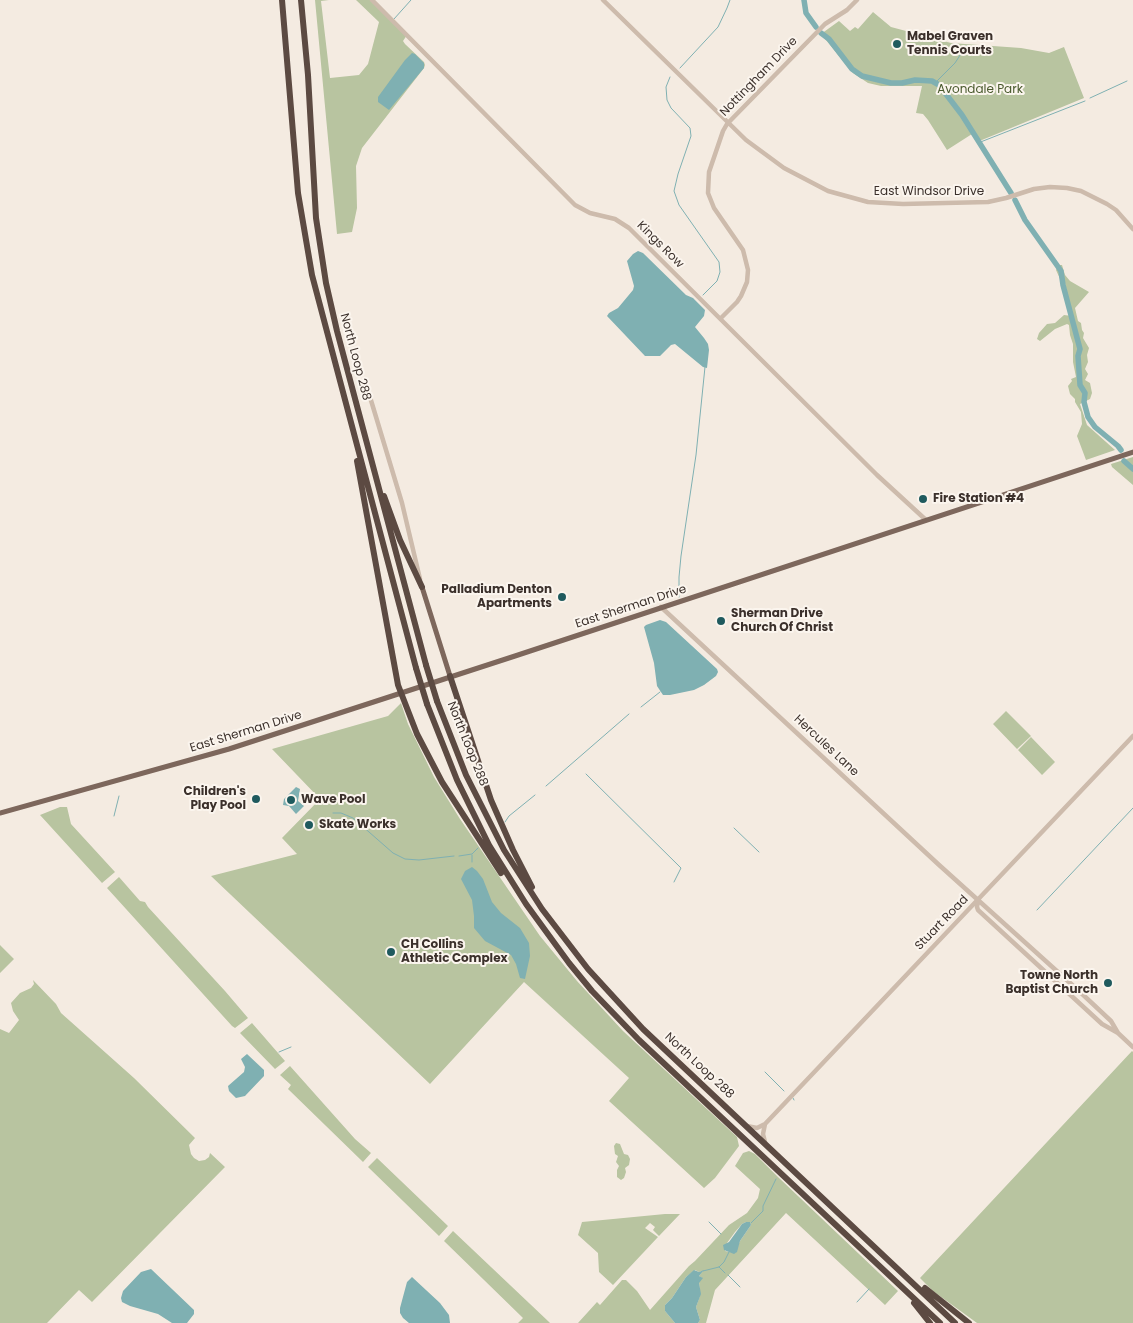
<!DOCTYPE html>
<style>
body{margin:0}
canvas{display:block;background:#f4ebe1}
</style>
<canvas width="1133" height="1323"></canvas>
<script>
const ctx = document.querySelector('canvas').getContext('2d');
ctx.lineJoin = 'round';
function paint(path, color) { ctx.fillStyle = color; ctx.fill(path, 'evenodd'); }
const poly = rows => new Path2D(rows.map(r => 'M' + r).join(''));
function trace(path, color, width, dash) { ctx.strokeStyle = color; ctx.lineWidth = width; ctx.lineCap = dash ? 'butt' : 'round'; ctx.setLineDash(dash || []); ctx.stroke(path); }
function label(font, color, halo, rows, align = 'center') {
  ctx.font = font + ' Poppins,sans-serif'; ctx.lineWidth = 4; ctx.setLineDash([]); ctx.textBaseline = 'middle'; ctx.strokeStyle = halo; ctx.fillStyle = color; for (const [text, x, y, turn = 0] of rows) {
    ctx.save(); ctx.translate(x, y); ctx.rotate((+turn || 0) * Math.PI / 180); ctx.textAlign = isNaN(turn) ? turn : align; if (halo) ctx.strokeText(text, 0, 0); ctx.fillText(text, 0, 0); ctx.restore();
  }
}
paint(poly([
 [315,0,329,0,321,1,330,78,359,75,368,64,379,22,356,0,372,0,407,35,403,41,405,44,424,62,425,65,424,68,362,148,356,166,357,208,352,232,337,234],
 [873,12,891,27,951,43,1021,48,1049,53,1064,47,1084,98,977,142,972,134,947,150,928,120,923,114,916,113,922,86,881,86,868,83,853,73,821,34,839,21,850,31,855,27,858,29],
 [1058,265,1062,265,1065,275,1070,281,1089,292,1075,308,1078,321,1081,323,1082,330,1084,333,1083,338,1089,348,1087,355,1088,362,1085,369,1088,374,1085,380,1090,383,1092,393,1090,399,1080,404,1087,425,1115,450,1086,460,1077,436,1082,424,1081,412,1075,402,1075,399,1070,394,1068,386,1072,381,1071,379,1076,377,1073,362,1073,344,1070,335,1069,325,1067,324,1055,329,1040,341,1037,339,1039,333,1047,324,1055,323,1064,315,1072,316,1065,283,1061,281,1056,270],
 [1133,457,1133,485,1112,467,1111,464],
 [401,703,408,724,434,777,460,819,540,936,577,981,623,1031,737,1137,739,1146,715,1178,704,1188,609,1101,629,1078,524,982,430,1084,211,876,297,854,282,838,320,799,272,749,388,716],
 [1006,711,1031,736,1017,749,993,724],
 [1031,737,1055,762,1042,775,1018,750],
 [60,807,67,807,71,824,115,872,102,883,40,815],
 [119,877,140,901,145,902,148,907,225,991,248,1018,235,1028,232,1026,107,888],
 [0,945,14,959,0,973],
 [33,980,56,1004,61,1013,134,1078,195,1138,189,1145,191,1154,194,1158,199,1161,205,1160,209,1157,210,1153,225,1167,92,1302,79,1290,47,1323,0,1323,0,1029,9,1033,19,1020,13,1011,11,1003,20,993,31,988,34,984],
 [252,1023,285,1061,275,1069,240,1033],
 [1132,1051,1133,1052,1133,1323,977,1323,933,1291,920,1278],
 [290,1066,355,1139,371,1153,363,1162,288,1089,291,1085,280,1075],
 [616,1143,620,1144,624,1154,628,1155,630,1159,629,1165,625,1168,626,1172,624,1178,621,1180,617,1177,617,1170,619,1166,616,1162,618,1156,615,1154,614,1146],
 [749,1151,755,1154,778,1177,898,1291,885,1305,786,1213,715,1290,706,1323,698,1323,700,1320,696,1307,700,1296,699,1281,702,1278,699,1276,703,1271,699,1272,695,1270,686,1277,672,1298,665,1305,665,1311,675,1323,578,1323,597,1302,600,1305,622,1280,626,1280,637,1291,650,1310,689,1266,695,1261,729,1225,747,1213,758,1198,760,1189,735,1166,743,1153],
 [746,1222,750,1222,751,1225,740,1241,735,1253,725,1251,727,1243,735,1232,742,1224],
 [377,1158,448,1226,439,1236,368,1167],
 [665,1214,680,1214,659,1236,653,1230,655,1227,650,1223,645,1228,658,1237,613,1285,599,1272,598,1253,578,1235,582,1222],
 [453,1231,548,1321,550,1323,518,1323,523,1318,444,1241]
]), '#b8c4a0');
paint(poly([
 [412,53,415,54,424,63,424,68,389,110,378,102,378,97,405,60],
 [638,251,643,253,686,295,693,298,705,310,704,316,695,327,704,338,708,344,709,350,707,368,703,367,675,344,671,345,660,356,645,356,607,316,609,313,618,308,633,290,634,286,627,261,633,254],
 [660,620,666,622,717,669,718,672,716,676,704,685,694,690,670,695,663,695,657,686,654,663,644,627,646,625],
 [296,787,300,789,298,801,304,806,296,814,289,806,283,805,284,799],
 [472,867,477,871,483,879,492,902,501,913,520,928,529,943,530,956,525,979,520,978,516,964,511,955,485,941,474,928,474,916,472,900,461,879,465,871],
 [247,1054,264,1070,264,1076,245,1096,236,1098,229,1091,228,1086,244,1072,245,1067,241,1059],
 [746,1222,750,1222,751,1225,740,1241,737,1252,734,1254,724,1250,723,1245,729,1242,742,1224],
 [151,1269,194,1310,194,1314,187,1323,172,1323,158,1314,130,1306,122,1302,121,1298,123,1291,141,1272],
 [694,1270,699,1272,704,1270,699,1276,703,1278,699,1283,701,1294,696,1307,700,1320,698,1323,675,1323,665,1311,665,1305,672,1298,686,1277],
 [412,1277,440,1303,449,1315,450,1323,409,1323,403,1318,400,1313,400,1308,407,1282]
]), '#7fb0b2');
trace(poly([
 [394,19,411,0],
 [680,68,718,27,727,8,730,0],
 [670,77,666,87,667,100,671,108,690,128,691,136,678,174,674,191,679,205,719,262,720,272,717,281,703,295],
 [935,83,955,63,966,46],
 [1090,98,1127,81],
 [978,143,1085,101],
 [679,597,679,577,681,556,696,455,705,367],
 [641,707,660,692],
 [586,774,681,868,674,882],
 [546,786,629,714],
 [333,813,341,813,353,818,393,853,405,859,419,860,454,856],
 [114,816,119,796],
 [505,822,509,816,535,795],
 [734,828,759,852],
 [459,856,472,854,478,848],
 [472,862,472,855],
 [1037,910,1133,808],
 [279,1052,291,1047],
 [765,1072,784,1091],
 [793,1098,794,1100],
 [709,1222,721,1234],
 [751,1223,763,1211,763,1206,776,1179],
 [719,1267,725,1273],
 [703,1271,719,1267,724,1262,729,1252],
 [728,1275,740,1287],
 [857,1302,869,1289]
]), '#7fb0b2', 1);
trace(poly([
 [804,0,806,13,816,27],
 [821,33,829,39,852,69,862,76,891,83,902,83,915,80,932,81,939,85,962,115,1011,193],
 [1015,200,1025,220,1061,271,1063,285,1080,349,1078,356,1080,385,1085,393,1084,402,1088,417,1095,427,1118,446,1121,450],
 [1124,461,1133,469]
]), '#7fb0b2', 5.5);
trace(poly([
 [372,0,575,205,590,213,615,219,629,228,877,475,926,520],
 [603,0,746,140,784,168,828,191,868,202,903,204,988,202,1006,198,1034,189,1050,187,1067,188,1081,191,1107,204,1116,210,1133,229],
 [721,318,737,302,741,296,747,282,748,270,743,250,714,208,708,193,709,172,723,131,727,124,825,24,847,10,857,0],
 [370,397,402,503,420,579],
 [661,607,938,864,1079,991,1111,1021,1118,1033],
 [978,901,977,907,978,910,1102,1024,1118,1033,1133,1047],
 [747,1126,757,1128,765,1124,1133,736],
 [765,1142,763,1134,765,1124]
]), '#cdbbac', 4.5);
trace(poly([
 [422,587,450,676],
 [0,813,229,749,515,656,1133,452]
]), '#7d675c', 5);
trace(poly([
 [282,0,298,193,312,275,416,668],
 [301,0,308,75,316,218,326,283,337,331,426,665],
 [357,461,398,685,417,734,442,782,501,873],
 [384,496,400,540,422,587],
 [450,676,491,800,513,850,532,887],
 [437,701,466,775,504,850,542,909,588,969,643,1029,955,1323],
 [427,704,457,780,489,845,526,904,569,963,592,991,639,1040,940,1323],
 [925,1288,969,1323],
 [914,1303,930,1323]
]), '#5c4a42', 6);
trace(poly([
 [426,665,437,701],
 [416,668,427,704]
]), '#5c4a42', 6);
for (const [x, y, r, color] of [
 [897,44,5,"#1f5a5e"],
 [923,499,5,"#1f5a5e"],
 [562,597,5,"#1f5a5e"],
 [721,621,5,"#1f5a5e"],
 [256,799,5,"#1f5a5e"],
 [291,800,5,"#1f5a5e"],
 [309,825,5,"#1f5a5e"],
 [391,952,5,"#1f5a5e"],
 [1108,983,5,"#1f5a5e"]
]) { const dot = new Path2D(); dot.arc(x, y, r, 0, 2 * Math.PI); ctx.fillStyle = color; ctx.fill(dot); trace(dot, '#fbf5ee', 2); }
label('bold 12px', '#3b302b', '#fbf5ee', [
 ["Mabel Graven",907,37],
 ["Tennis Courts",907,51],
 ["Fire Station #4",933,499],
 ["Palladium Denton",552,590,"right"],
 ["Apartments",552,604,"right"],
 ["Sherman Drive",731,614],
 ["Church Of Christ",731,628],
 ["Children's",246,792,"right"],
 ["Play Pool",246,806,"right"],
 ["Wave Pool",301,800],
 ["Skate Works",319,825],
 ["CH Collins",401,945],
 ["Athletic Complex",401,959],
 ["Towne North",1098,976,"right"],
 ["Baptist Church",1098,990,"right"]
], 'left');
label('12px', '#3b302b', '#fbf5ee', [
 ["Nottingham Drive",759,77,-46],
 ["East Windsor Drive",929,192],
 ["Kings Row",660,245,45],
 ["North Loop 288",355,357,75],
 ["East Sherman Drive",631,607,-18],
 ["East Sherman Drive",246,732,-17],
 ["North Loop 288",467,744,68],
 ["Hercules Lane",826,746,43],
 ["Stuart Road",942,923,-46],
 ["North Loop 288",699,1066,43]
]);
label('12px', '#4a5a2e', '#fbf5ee', [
 ["Avondale Park",980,90]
]);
</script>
